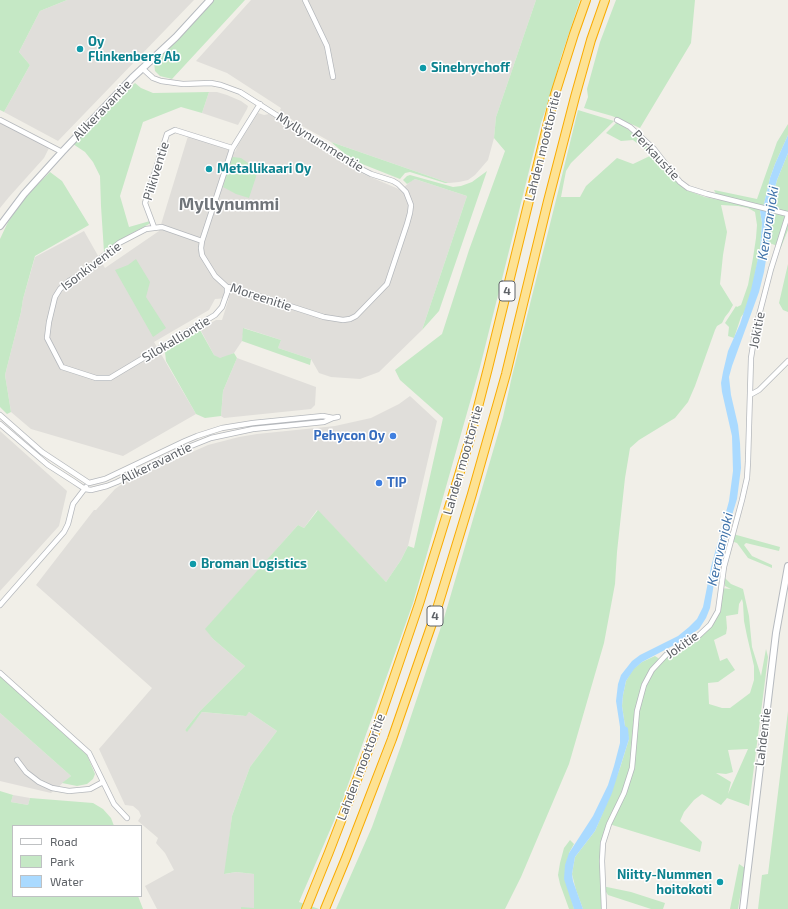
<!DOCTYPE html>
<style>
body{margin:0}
#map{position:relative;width:788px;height:909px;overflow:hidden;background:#f1efe8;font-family:"Exo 2",sans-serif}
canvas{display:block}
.legend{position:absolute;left:12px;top:825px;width:130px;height:72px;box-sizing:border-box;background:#fff;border:1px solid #bfc1c3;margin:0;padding:5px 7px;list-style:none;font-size:12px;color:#5f6368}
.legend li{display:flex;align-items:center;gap:8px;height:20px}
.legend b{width:20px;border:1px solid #bfc1c3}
</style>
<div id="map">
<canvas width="788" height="909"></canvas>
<ul class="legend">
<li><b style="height:5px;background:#fff"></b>Road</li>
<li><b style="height:11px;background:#c5e8c5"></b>Park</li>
<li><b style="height:11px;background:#aadaff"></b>Water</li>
</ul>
</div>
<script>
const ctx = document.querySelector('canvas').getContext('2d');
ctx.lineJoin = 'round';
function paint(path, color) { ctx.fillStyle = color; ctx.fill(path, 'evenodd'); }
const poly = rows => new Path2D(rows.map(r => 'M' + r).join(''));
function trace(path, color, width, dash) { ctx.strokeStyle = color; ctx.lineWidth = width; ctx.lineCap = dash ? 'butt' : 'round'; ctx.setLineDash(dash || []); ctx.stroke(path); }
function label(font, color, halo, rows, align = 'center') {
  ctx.font = font + ' "Exo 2",sans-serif'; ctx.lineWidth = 3; ctx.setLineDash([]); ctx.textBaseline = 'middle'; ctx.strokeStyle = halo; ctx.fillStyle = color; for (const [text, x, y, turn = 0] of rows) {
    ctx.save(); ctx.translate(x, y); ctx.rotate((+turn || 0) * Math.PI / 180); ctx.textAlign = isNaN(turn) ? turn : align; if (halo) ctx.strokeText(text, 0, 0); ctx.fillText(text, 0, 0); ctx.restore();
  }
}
paint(poly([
 [67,0,194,0,58,141,4,112,30,65,19,52,40,11],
 [251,0,536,0,496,117,494,138,488,160,475,175,468,180,459,182,449,183,331,142,295,122,280,110,281,108,227,73,196,61],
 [209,92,217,92,227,95,241,101,248,106,247,109,238,125,202,113],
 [258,113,264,115,269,114,361,173,401,190,411,181,415,179,467,196,422,330,379,372,360,379,331,377,319,373,311,359,278,348,281,340,244,328,242,341,234,353,220,359,214,355,200,329,216,320,222,320,229,298,215,299,209,310,154,342,196,414,123,456,31,429,11,412,5,375,21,312,23,299,35,257,84,231,105,268,159,231,188,136,235,152,238,145],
 [0,122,49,148,44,158,9,197,0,208],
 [237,358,316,387,315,405,311,409,224,418,221,416,223,391],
 [410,396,437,421,408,546,401,560,386,582,317,510,304,528,298,525,206,629,213,639,245,666,200,711,185,730,187,731,202,712,245,716,249,712,277,731,250,767,232,816,225,874,236,872,254,874,254,909,241,908,241,909,157,909,145,886,174,870,165,853,156,843,158,838,138,821,141,816,139,811,133,806,125,805,99,749,152,688,36,585,94,510,96,510,115,489,125,482,208,445,239,437,257,434,335,426,371,418,399,404],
 [0,431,67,491,59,526,0,591],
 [0,713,71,776,51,793,0,781],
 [13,795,30,798,28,805,11,802]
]), '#e0deda');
paint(poly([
 [0,0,67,0,40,11,19,52,30,65,4,112,0,110],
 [212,0,245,0,172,79,160,76,155,71,154,62,178,38],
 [536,0,580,0,561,57,550,97,541,123,480,367,413,603,340,807,299,902,319,909,241,909,241,907,254,908,254,874,236,872,224,874,232,816,250,767,277,731,249,712,246,716,202,712,187,732,185,730,200,711,245,666,213,639,205,629,298,525,304,528,318,510,386,582,401,560,408,546,414,548,443,418,400,380,395,370,442,334,469,250,505,151,494,138,496,117],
 [616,0,695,0,691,43,640,128,631,124,612,116,584,108,588,97,587,89,600,42],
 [135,83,141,88,153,93,209,92,202,113,181,107,143,122,120,196,129,227,150,221,149,224,123,238,104,252,101,206,100,176,93,162,85,152,73,144],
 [578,110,614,121,571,163,566,171,561,197,580,197,586,186,617,158,633,164,652,155,633,140,621,141,606,133,617,122,642,139,654,152,672,177,686,190,705,197,719,200,714,190,757,199,777,142,788,124,788,135,775,164,770,178,764,204,760,211,762,223,760,249,752,290,744,313,741,317,734,338,728,336,729,327,725,323,736,306,737,307,741,305,748,285,753,258,756,238,757,225,755,212,748,208,738,206,721,205,727,232,723,255,720,284,733,305,729,312,725,317,722,323,717,326,715,330,695,386,688,402,675,418,639,440,630,448,625,478,617,552,615,584,604,643,569,764,521,877,505,909,336,909,372,827,402,743,444,618,503,417,512,376,555,204],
 [331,142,449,183,445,183,410,172,405,173,400,179,352,160],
 [788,153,788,230,781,247,769,243,773,217,772,198,777,180],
 [233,157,241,158,248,163,257,170,256,177,249,198,236,194,223,187,230,160],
 [487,171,439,311,422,330,467,196,415,179,407,184,403,180,407,176,410,175,446,185,453,187,461,186,472,182],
 [50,172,62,181,89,225,35,256,23,299,21,312,5,375,11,412,7,414,0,407,0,239,8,222,26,196],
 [136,259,150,282,146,297,166,328,153,337,115,270,128,265],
 [788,264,788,312,783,310,779,303],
 [243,328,281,340,278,348,311,359,310,365,242,341],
 [200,330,214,355,220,358,234,353,237,358,223,391,221,416,205,418,196,414,166,361,165,352],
 [733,534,780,547,779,551,746,543,744,545,752,556,772,565,772,568,748,558,737,543,731,541],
 [725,578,731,584,743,589,749,616,752,647,761,676,766,649,768,657,749,806,727,798,721,805,702,794,694,800,684,812,680,821,702,842,700,852,609,824,603,843,602,886,631,892,665,903,663,909,651,909,608,895,603,887,604,909,583,909,576,890,572,874,575,857,595,831,601,817,620,768,629,739,625,726,622,706,623,695,626,681,633,669,642,662,655,656,661,660,695,639,710,625,718,611,721,588,731,589,725,586],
 [742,599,743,603,744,621,747,636,754,666,754,680,750,693,730,708,722,708,709,704,708,683,718,682,735,670,727,658,720,661,714,640,726,634,727,628,726,616,738,614,739,604],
 [748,749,728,794,731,782,716,773,726,774,733,772,728,750],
 [0,676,87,755,95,774,93,779,87,784,77,786,62,783,71,776,0,713],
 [788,711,788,909,758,909,762,875,768,874],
 [0,791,13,795,11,802,28,805,30,798,93,803,103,809,111,818,114,826,13,826,13,896,138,896,143,909,0,909],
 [570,840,574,844,569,853,572,901,574,909,569,909,560,884,558,875,560,863,564,848],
 [739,864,745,868,738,909,730,909]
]), '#c5e8c5');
paint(poly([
 [788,135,788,153,777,180,772,198,773,217,764,272,759,292,732,366,729,377,731,395,738,425,740,443,741,468,737,499,726,535,715,577,710,608,706,618,699,629,678,643,642,662,634,669,626,681,623,695,622,706,625,726,628,728,629,739,612,793,595,831,575,857,572,874,573,881,583,909,574,909,564,879,565,865,569,853,593,816,608,785,614,766,620,743,620,727,616,701,618,684,621,675,632,661,640,655,678,636,689,627,697,619,703,607,711,567,729,501,733,471,732,436,722,392,721,383,723,372,728,351,740,324,751,290,760,249,762,223,760,211,764,204,770,178,775,164]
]), '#aadaff');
const street = poly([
 [305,0,327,46,333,77],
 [142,68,153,78,161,81,183,84,211,83,221,85,240,92,339,155,353,165,371,174,393,181,398,184,406,192,411,205,410,213,407,224,387,284,356,316,350,319,343,320,324,317,234,288,227,287,215,276,202,255,201,248,202,241,232,149,260,104],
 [0,120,62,152],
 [617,120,630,127,654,149,675,176,680,182,688,188,707,194,788,214],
 [154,227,145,203,167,134,175,130,232,148],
 [202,241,162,227,146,229,119,243,101,258,88,271,69,281,60,289,55,297,49,322,47,338,62,367,96,378,110,378,215,315,222,307,227,293,227,287],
 [750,395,759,390,788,361],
 [0,415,42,452,89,483,105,479,185,441,197,436,222,428,253,423,323,416,333,418],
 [0,424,48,465,73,481,85,489,91,490,107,486,117,482,186,448,211,438,253,429,324,422,333,418,338,417],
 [0,605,64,532,68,524,73,504,86,487],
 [0,673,89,753,114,804,127,818],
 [17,760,26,772,39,782,52,788,69,791,90,789,103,782],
 [604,909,602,861,603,843,609,824,624,793,632,768,637,711,644,685,652,670,666,655,695,639,710,625,718,611,724,567,742,500,747,478,748,461,751,358,756,327,771,269,788,215]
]);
const secondary = poly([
 [0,226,24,194,62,152,132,78,176,37,210,0],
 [743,909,776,633,788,566]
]);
const highway = poly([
 [306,909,329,852,375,733,419,604,455,488,469,442,488,368,555,94,574,34,586,0],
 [325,909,346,858,392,739,436,612,472,494,506,374,548,201,575,97,591,40,605,0]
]);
trace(street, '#b5b8bc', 6);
trace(secondary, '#b6babf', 8);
trace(highway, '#f9ab00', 10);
trace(street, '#fff', 4.5);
trace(secondary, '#fff', 6);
trace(highway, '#fde293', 8);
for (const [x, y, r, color] of [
 [80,49,4,"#0f9aa8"],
 [423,68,4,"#0f9aa8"],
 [209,169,4,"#0f9aa8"],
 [393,436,4,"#3f7fe0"],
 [379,483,4,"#3f7fe0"],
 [193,564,4,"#0f9aa8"],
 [720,882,4,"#0f9aa8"]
]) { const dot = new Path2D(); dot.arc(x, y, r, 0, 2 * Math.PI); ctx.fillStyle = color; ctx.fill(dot); trace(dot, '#fff', 1.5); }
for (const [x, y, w] of [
 [507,291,16],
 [435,616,16]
]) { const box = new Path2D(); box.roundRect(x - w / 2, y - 10, w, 20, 3); ctx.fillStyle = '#fff'; ctx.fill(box); trace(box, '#5f6368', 1); }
label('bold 12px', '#5f6368', null, [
 ["4",507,291],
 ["4",435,616]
]);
label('bold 13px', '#0d838f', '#fff', [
 ["Oy",88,42],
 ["Flinkenberg Ab",88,57],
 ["Sinebrychoff",431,68],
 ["Metallikaari Oy",217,169],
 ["Broman Logistics",201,564],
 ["Niitty-Nummen",712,875,"right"],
 ["hoitokoti",712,890,"right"]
], 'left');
label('13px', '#5f6368', '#fff', [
 ["Alikeravantie",102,110,-46],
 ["Myllynummentie",320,142,32],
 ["Lahden moottoritie",543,146,-76],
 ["Perkaustie",656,155,47],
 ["Piikiventie",156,171,-73],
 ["Isonkiventie",91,266,-37],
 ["Moreenitie",261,297,18],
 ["Jokitie",757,330,-79],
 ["Silokalliontie",176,339,-31],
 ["Lahden moottoritie",463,460,-74],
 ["Alikeravantie",156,463,-26],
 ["Jokitie",682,645,-35],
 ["Lahdentie",763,737,-83],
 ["Lahden moottoritie",361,767,-69]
]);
label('bold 13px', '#366cbe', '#fff', [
 ["Pehycon Oy",385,436],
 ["TIP",387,483,"left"]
], 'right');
label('italic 14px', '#4174aa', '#fff', [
 ["Keravanjoki",768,223,-81],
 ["Keravanjoki",720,549,-77]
]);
label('bold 17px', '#70757a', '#fff', [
 ["Myllynummi",229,204]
]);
</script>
